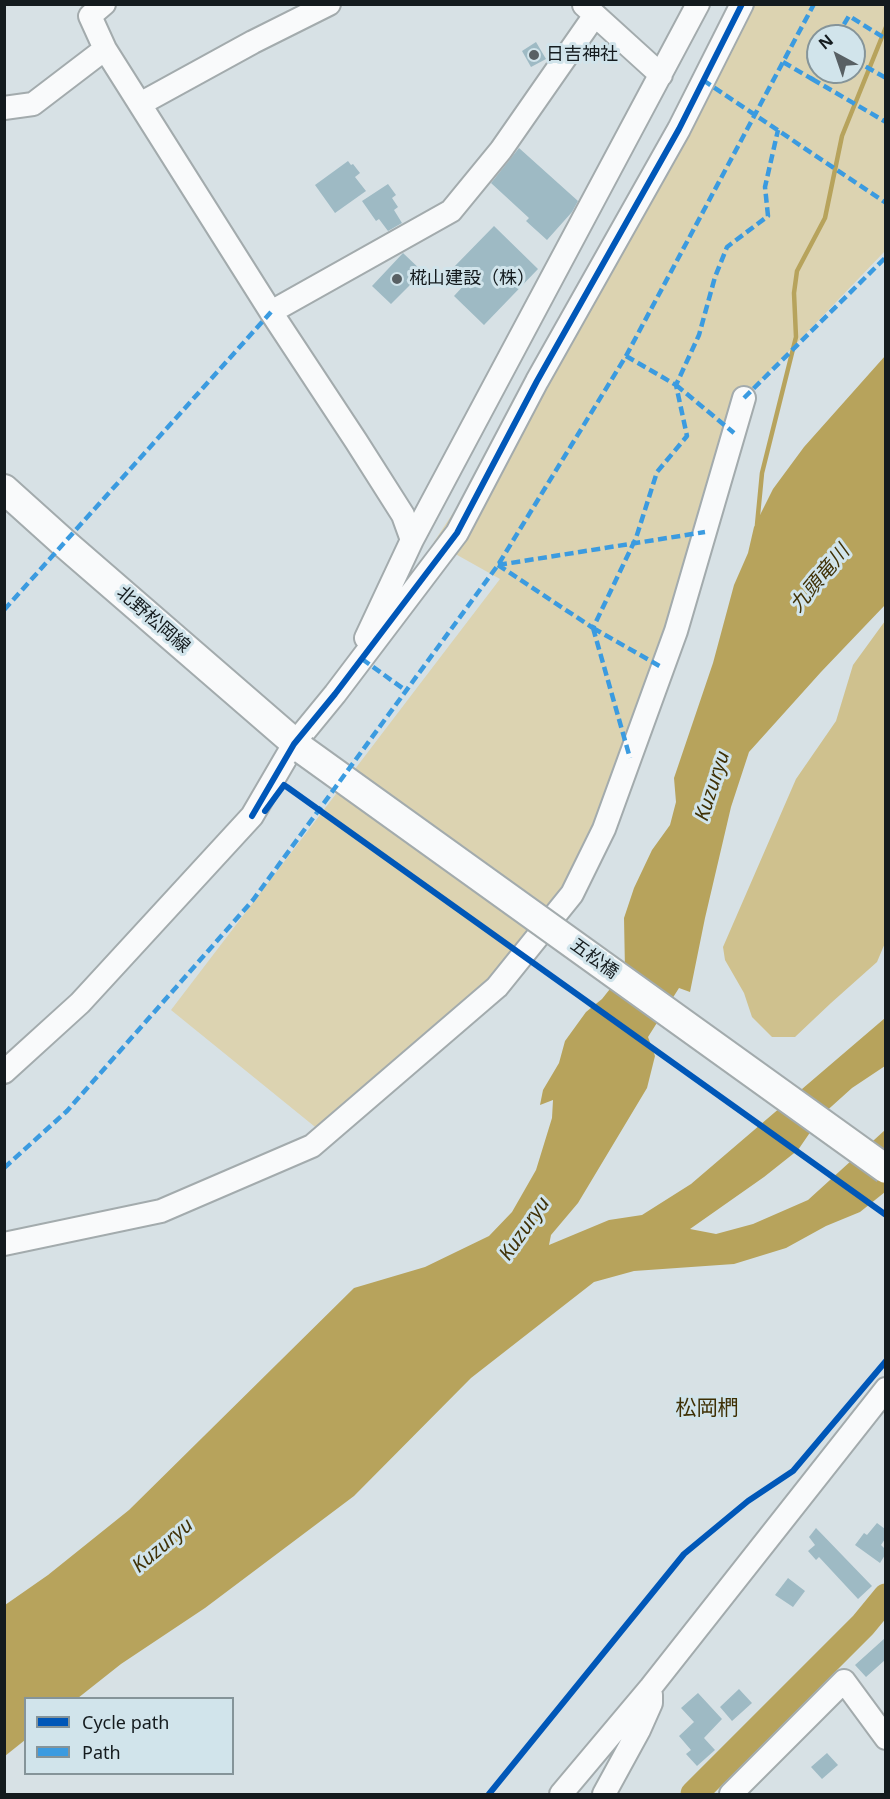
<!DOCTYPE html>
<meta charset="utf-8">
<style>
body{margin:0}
#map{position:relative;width:890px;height:1799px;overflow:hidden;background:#d7e1e5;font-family:"Noto Sans",sans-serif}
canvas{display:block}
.frame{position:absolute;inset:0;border:6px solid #141b1e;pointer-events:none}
.legend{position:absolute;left:24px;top:1697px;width:210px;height:78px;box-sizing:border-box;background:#d1e4eb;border:2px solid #859499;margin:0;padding:8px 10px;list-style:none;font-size:18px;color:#141b1e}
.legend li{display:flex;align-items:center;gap:12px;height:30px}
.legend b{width:30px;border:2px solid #859499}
.north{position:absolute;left:806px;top:24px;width:60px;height:60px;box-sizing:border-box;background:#d1e4eb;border:2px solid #859499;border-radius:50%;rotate:320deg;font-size:16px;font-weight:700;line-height:24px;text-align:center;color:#141b1e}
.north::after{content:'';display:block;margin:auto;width:21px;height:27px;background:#586064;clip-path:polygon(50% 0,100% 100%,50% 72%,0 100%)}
</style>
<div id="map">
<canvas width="890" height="1799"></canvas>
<div class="frame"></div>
<ul class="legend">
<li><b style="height:8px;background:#0057b8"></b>Cycle path</li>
<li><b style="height:8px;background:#3b9be0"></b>Path</li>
</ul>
<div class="north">N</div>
</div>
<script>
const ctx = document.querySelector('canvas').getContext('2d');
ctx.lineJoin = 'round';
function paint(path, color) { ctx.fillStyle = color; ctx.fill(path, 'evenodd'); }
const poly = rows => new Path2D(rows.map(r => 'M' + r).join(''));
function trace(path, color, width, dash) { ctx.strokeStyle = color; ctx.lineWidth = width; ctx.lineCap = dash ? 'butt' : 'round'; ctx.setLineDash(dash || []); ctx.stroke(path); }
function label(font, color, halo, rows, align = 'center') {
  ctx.font = font + ' "Noto Sans","Noto Sans JP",sans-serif'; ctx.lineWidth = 6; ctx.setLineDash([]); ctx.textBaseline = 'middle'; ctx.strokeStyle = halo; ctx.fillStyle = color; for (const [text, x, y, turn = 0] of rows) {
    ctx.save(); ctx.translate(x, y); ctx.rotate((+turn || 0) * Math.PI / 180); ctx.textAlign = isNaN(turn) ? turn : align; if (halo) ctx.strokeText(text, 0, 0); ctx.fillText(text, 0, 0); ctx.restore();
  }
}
paint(poly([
 [736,5,885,5,885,251,744,398,598,841,484,986,325,1135,171,1010,500,579,434,542,457,507],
 [818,36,854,36,854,72,818,72]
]), '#dcd3b1');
paint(poly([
 [885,621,885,943,877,962,831,1003,795,1037,772,1037,752,1017,744,993,725,960,723,947,796,779,836,721,853,665]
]), '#cfc18e');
paint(poly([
 [885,356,885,605,821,672,749,752,731,807,705,918,690,992,679,988,648,1037,655,1056,647,1088,578,1203,551,1235,549,1245,609,1220,642,1215,691,1184,885,1018,885,1066,852,1088,822,1115,798,1150,764,1177,690,1229,716,1234,753,1224,808,1200,885,1130,885,1192,860,1212,826,1226,786,1248,734,1264,634,1271,594,1282,471,1378,354,1496,205,1608,121,1664,78,1698,26,1698,25,1740,5,1756,5,1605,48,1575,129,1510,354,1288,425,1267,489,1236,512,1212,536,1170,552,1118,553,1100,540,1105,543,1090,559,1063,565,1041,586,1012,602,999,625,970,624,918,634,888,652,850,670,825,676,802,674,778,713,663,734,585,748,553,754,527,773,489,804,447]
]), '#b7a35c');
trace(poly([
 [757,525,762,473,796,337,794,293,797,271,825,218,842,136,886,27]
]), '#b7a35c', 4.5);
trace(poly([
 [694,1794,863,1625,886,1597]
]), '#b7a35c', 27);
paint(poly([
 [536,42,546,59,531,67,522,51],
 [519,148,578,201,572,212,547,240,526,221,529,218,491,183],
 [348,161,351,165,353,164,360,173,355,177,366,191,335,213,315,185],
 [388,184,396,195,392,198,398,207,394,210,402,223,388,231,379,219,376,221,362,201],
 [494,226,538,269,484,325,454,296,466,283,452,269],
 [403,253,423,272,391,304,372,286],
 [877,1523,885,1529,885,1539,881,1545,885,1549,885,1555,880,1563,855,1545,864,1533,867,1535],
 [816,1528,872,1586,858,1599,819,1557,816,1560,808,1551,815,1545,809,1537],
 [788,1578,805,1591,793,1607,775,1595],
 [885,1638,885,1660,866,1677,855,1665],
 [739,1689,752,1703,732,1721,720,1707],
 [698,1693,722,1719,704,1738,715,1750,697,1766,686,1754,691,1750,679,1736,694,1722,681,1708],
 [827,1753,838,1765,822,1779,811,1767]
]), '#9ebac4');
const minor = poly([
 [104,4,90,16,105,49,271,312,356,441,403,515,412,540,366,638],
 [584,5,661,75],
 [140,104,253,42,329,4],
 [4,108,33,104,105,49],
 [271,312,451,211,501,150,595,15],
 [412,540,698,4],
 [4,1072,80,1003,252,816,294,744,335,694,457,533,537,381,679,129,742,4],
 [4,1244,161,1211,312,1146,497,987,572,894,604,829,676,631,744,398],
 [561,1794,651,1687,886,1389],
 [604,1794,639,1730,651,1703,651,1695],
 [731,1794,844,1681,886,1738]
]);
const major = poly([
 [4,489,64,543,303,750]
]);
trace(minor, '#a3abad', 26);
trace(major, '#a3abad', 32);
trace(poly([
 [875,1374,886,1361],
 [489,1794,684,1554,748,1501,793,1471,834,1422]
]), '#bec2c2', 3, [4.5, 3]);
trace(minor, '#f9fafb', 22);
trace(major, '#f9fafb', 28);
const majorBridge = poly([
 [303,750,886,1169]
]);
trace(majorBridge, '#a3abad', 32, []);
trace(poly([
 [287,787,886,1215]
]), '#bec2c2', 3, [4.5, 3]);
trace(majorBridge, '#f9fafb', 28);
trace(poly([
 [837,36,849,16,886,39],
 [854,60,886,78],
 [783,62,812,79,818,69],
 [812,79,886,122],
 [703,80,886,203],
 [626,356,676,385,699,335,715,277,727,247,768,216,765,187,778,130],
 [676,385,734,433],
 [744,398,886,257],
 [498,565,593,628,636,538,657,472,687,436,676,385],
 [498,565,705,532],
 [4,610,271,312],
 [593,628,630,758],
 [593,628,663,668],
 [362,659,405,690],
 [4,1168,67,1111,253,900,498,565,626,356,814,4]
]), '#3b9be0', 4.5, [9, 4.5]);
trace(poly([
 [265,811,284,785,287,787,886,1215],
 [252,816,294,744,335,694,457,533,537,381,679,129,742,4],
 [489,1794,684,1554,748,1501,793,1471,886,1361]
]), '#0057b8', 6);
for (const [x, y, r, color] of [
 [534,55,6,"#586064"],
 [397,279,6,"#586064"]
]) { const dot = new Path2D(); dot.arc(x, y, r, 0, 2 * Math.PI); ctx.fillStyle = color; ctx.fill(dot); trace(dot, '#d1e4eb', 2); }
label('18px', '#141b1e', '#d1e4eb', [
 ["日吉神社",546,55],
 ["椛山建設（株）",409,279]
], 'left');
label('18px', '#141b1e', '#d1e4eb', [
 ["北野松岡線",153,620,41],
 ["五松橋",594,959,36]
]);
label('italic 20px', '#3f3106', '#d1e4eb', [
 ["九頭竜川",820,579,-50],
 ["Kuzuryu",713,786,-72],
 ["Kuzuryu",525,1229,-55],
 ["Kuzuryu",163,1546,-40]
]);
label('21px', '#3e3005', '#d1e4eb', [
 ["松岡椚",707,1409]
]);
</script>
